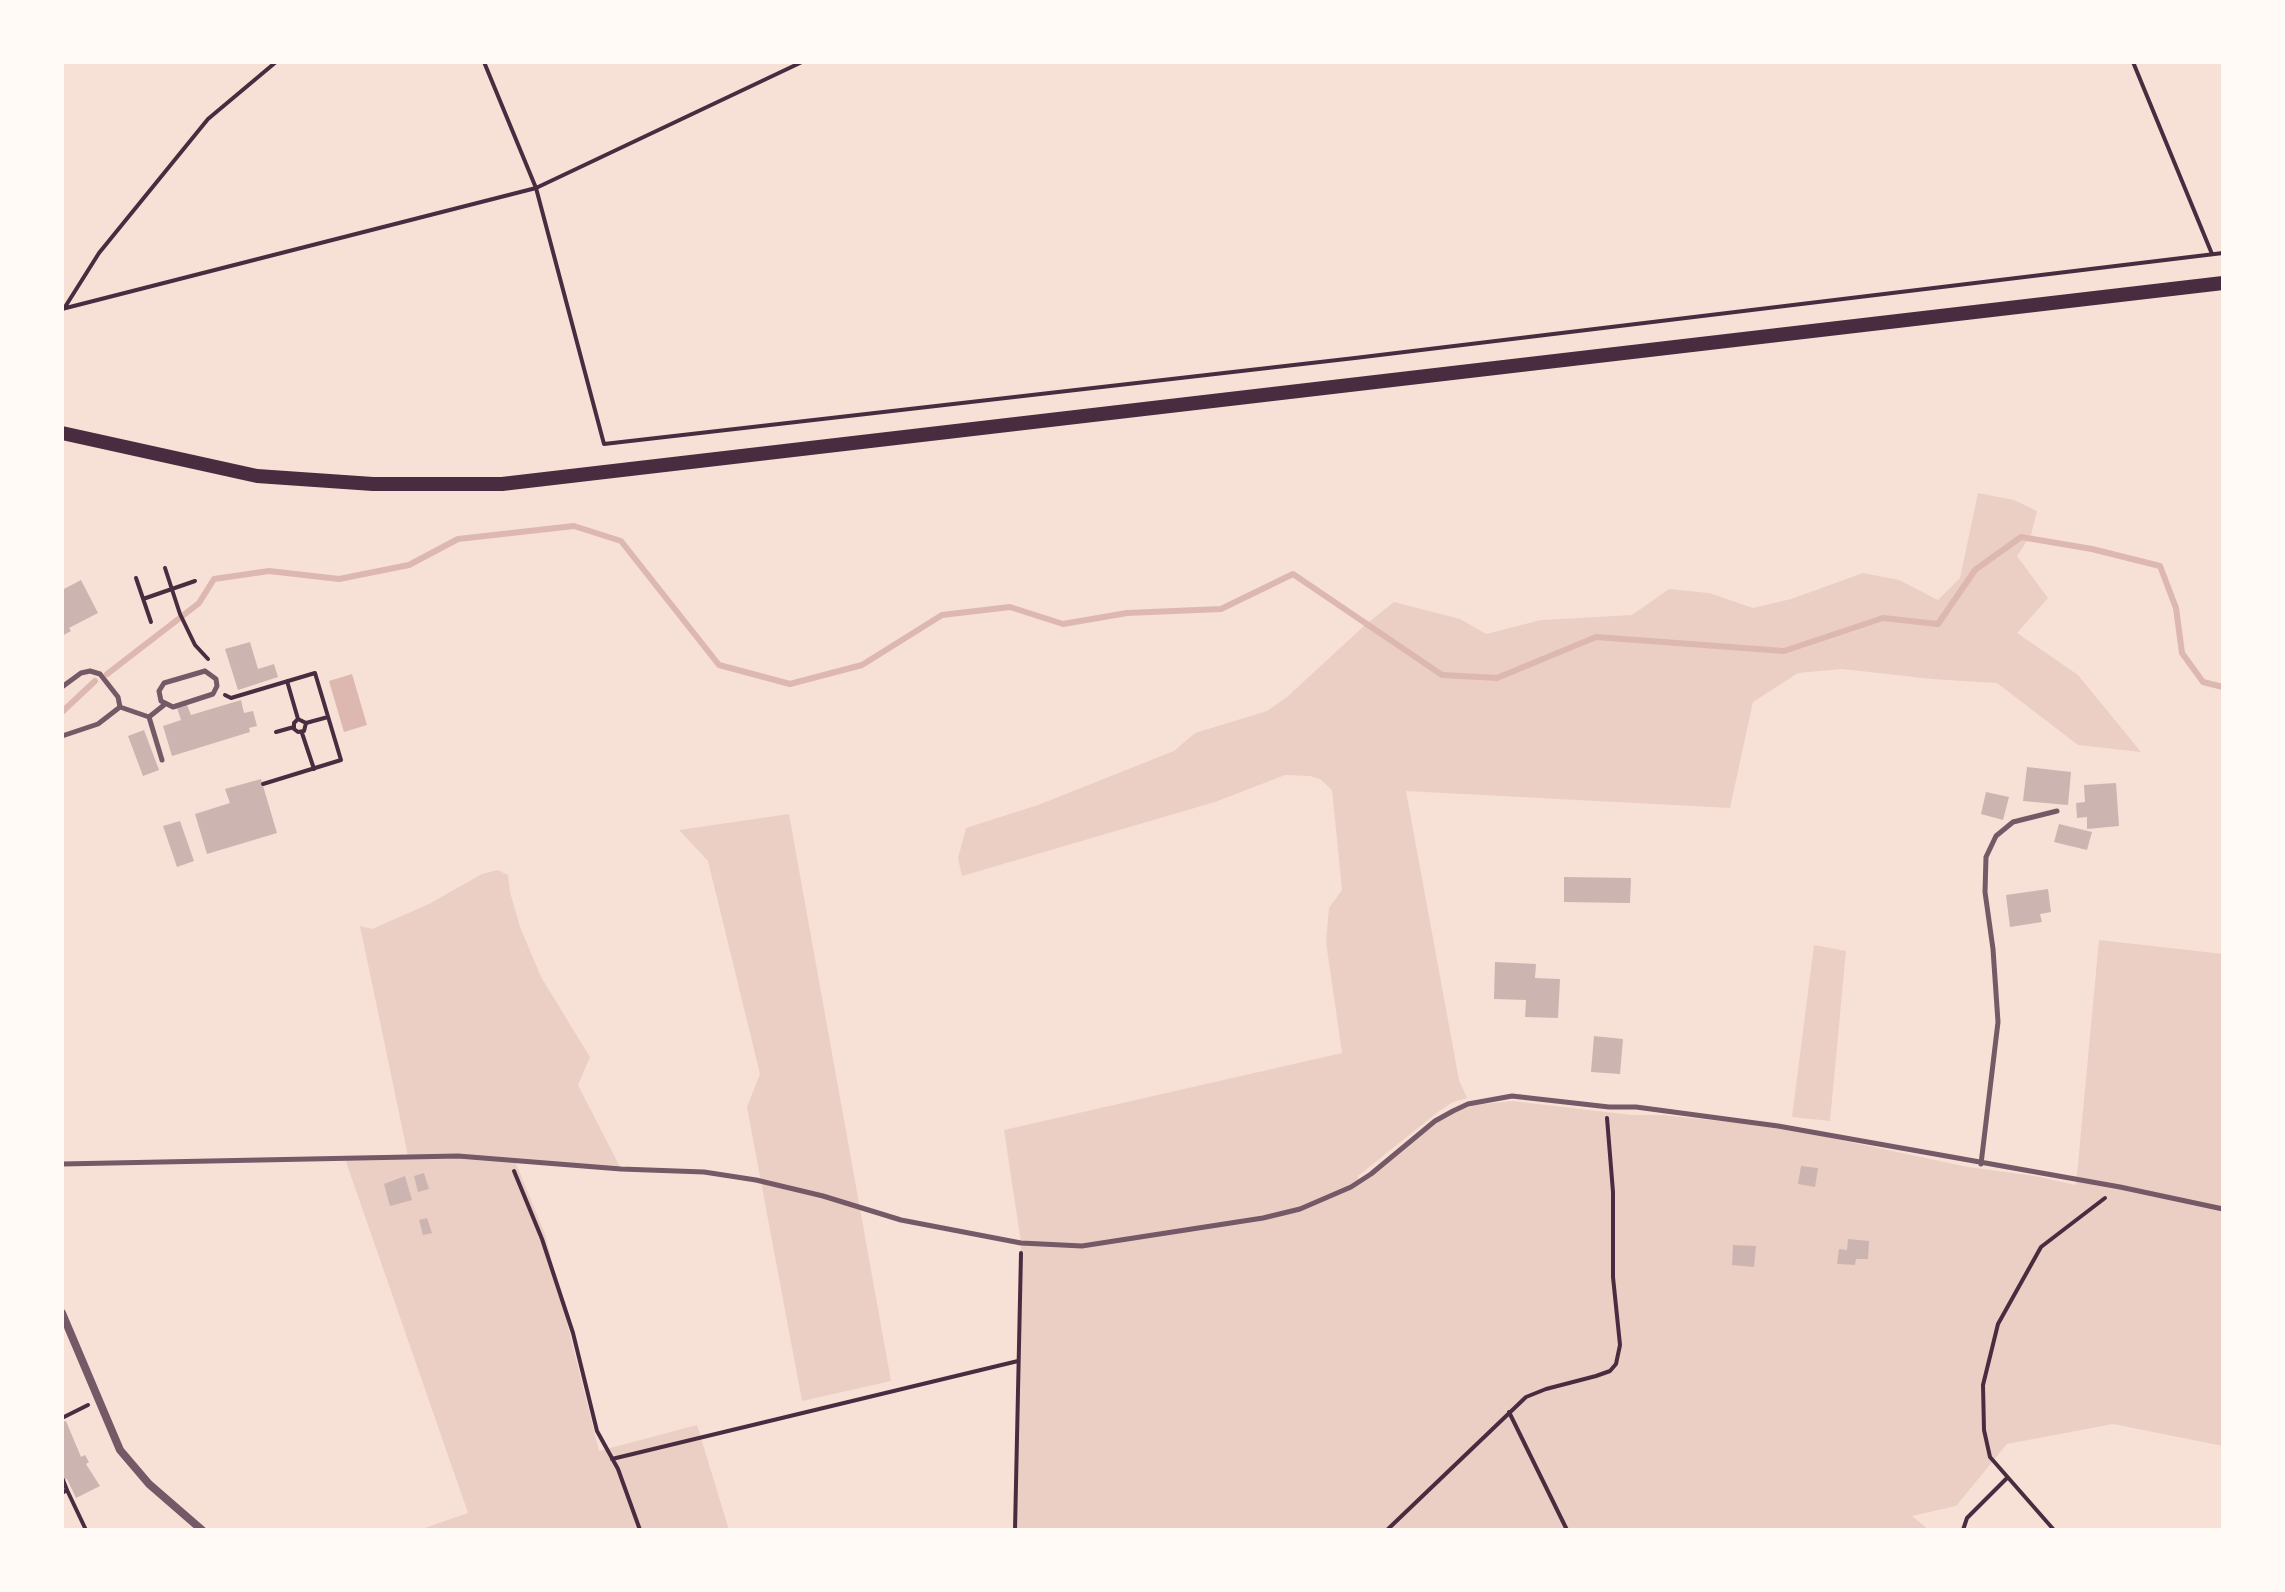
<!DOCTYPE html>
<style>
body{margin:0}
#map{position:relative;width:2285px;height:1592px;overflow:hidden;background:#f7e1d7;font-family:Lato,sans-serif}
canvas{display:block}
.frame{position:absolute;inset:0;border:64px solid #fffaf5;pointer-events:none}
</style>
<div id="map">
<canvas width="2285" height="1592"></canvas>
<div class="frame"></div>
</div>
<script>
const ctx = document.querySelector('canvas').getContext('2d');
ctx.lineJoin = 'round';
function paint(path, color) { ctx.fillStyle = color; ctx.fill(path, 'evenodd'); }
const poly = rows => new Path2D(rows.map(r => 'M' + r).join(''));
function trace(path, color, width, dash) { ctx.strokeStyle = color; ctx.lineWidth = width; ctx.lineCap = dash ? 'butt' : 'round'; ctx.setLineDash(dash || []); ctx.stroke(path); }
paint(poly([
 [1978,493,2014,500,2037,511,2031,535,2017,556,2048,598,2017,633,2078,675,2141,752,2078,745,1997,683,1931,679,1842,669,1798,673,1753,702,1730,808,1406,791,1459,1080,1467,1098,1453,1102,1438,1112,1358,1176,1359,1183,1449,1114,1475,1105,1512,1101,1632,1115,1662,1115,1779,1127,1968,1167,2035,1176,2076,1185,2099,940,2223,954,2223,1446,2113,1424,2007,1444,1956,1506,1912,1516,1929,1530,1015,1530,1021,1243,1004,1130,1342,1053,1326,942,1329,908,1342,890,1332,790,1320,779,1310,776,1285,775,1215,802,962,876,958,858,966,828,1038,805,1174,751,1195,733,1267,711,1287,697,1365,625,1394,602,1460,619,1486,634,1541,620,1632,615,1669,589,1709,593,1753,608,1791,599,1863,573,1899,580,1938,600,1960,578],
 [789,814,891,1381,802,1401,747,1107,760,1074,708,861,679,830],
 [498,870,508,875,510,892,520,927,541,977,590,1057,578,1085,621,1169,515,1161,545,1234,599,1451,697,1425,729,1530,419,1530,468,1513,344,1156,408,1156,360,926,372,929,429,904,482,874],
 [1814,945,1846,951,1830,1121,1792,1117]
]), '#ebcfc5');
paint(poly([
 [352,674,367,725,344,732,329,681]
]), '#dcb8b0');
trace(poly([
 [107,674,199,603,214,579,269,571,339,579,409,565,458,539,574,526,621,541,719,665,790,684,862,665,942,615,1010,607,1063,624,1127,613,1221,609,1293,574,1442,675,1497,678,1596,637,1784,651,1883,618,1938,624,1975,570,2021,537,2092,549,2160,566,2176,608,2182,653,2203,682,2223,687],
 [62,712,95,681]
]), '#dcb8b0', 6);
paint(poly([
 [81,580,98,613,69,628,71,631,62,636,62,590],
 [250,642,258,669,274,664,278,677,238,690,225,649],
 [241,700,244,713,253,711,257,726,249,728,250,732,172,756,163,726,181,720,177,708,187,705,191,715],
 [144,730,159,770,143,776,128,736],
 [2027,767,2071,772,2068,805,2023,801],
 [261,779,277,833,207,854,195,814,230,803,225,789],
 [2116,783,2119,826,2087,829,2087,817,2077,818,2076,803,2085,802,2084,785],
 [1986,792,2009,797,2003,820,1981,814],
 [180,821,194,861,177,867,163,826],
 [2059,824,2092,832,2087,850,2054,842],
 [1564,877,1631,878,1630,903,1564,902],
 [2048,889,2051,912,2040,914,2042,922,2010,927,2006,895],
 [1495,962,1536,964,1535,978,1560,979,1558,1018,1525,1017,1526,1000,1494,999],
 [1594,1036,1623,1039,1620,1074,1591,1072],
 [1801,1166,1818,1168,1815,1187,1798,1184],
 [424,1173,429,1189,418,1192,414,1176],
 [405,1176,412,1200,390,1206,384,1184],
 [427,1218,432,1233,423,1235,419,1220],
 [1848,1239,1869,1241,1868,1259,1856,1259,1855,1265,1837,1264,1839,1249,1847,1250],
 [1733,1245,1756,1246,1754,1267,1732,1265],
 [66,1421,81,1457,85,1455,89,1462,86,1464,100,1486,76,1498,67,1479,62,1481,62,1422]
]), '#ccb4b1');
trace(poly([
 [484,62,536,188,604,444,1355,358,2223,253],
 [2133,62,2212,254],
 [65,307,99,253,208,119,276,62],
 [62,309,536,188,802,62],
 [165,568,180,614,195,645,208,659],
 [136,578,151,622],
 [143,599,195,581],
 [287,681,298,719],
 [225,695,231,698,315,673,341,760,263,784],
 [306,723,304,731,298,732,294,729,294,723,298,719,306,723,328,717],
 [276,732,294,727],
 [302,733,314,769],
 [514,1171,542,1239,573,1333,597,1431,618,1469,640,1530],
 [1509,1412,1567,1530],
 [62,1418,88,1405],
 [612,1459,1018,1361],
 [67,1490,86,1530],
 [62,1493,67,1490,63,1480],
 [1015,1530,1021,1253],
 [1387,1530,1526,1397,1546,1389,1596,1376,1610,1371,1616,1364,1620,1345,1613,1277,1613,1192,1607,1118],
 [1963,1530,1967,1518,2007,1478],
 [2054,1530,1990,1457,1984,1430,1983,1385,1998,1324,2041,1247,2105,1198]
]), '#4a2c40', 4);
trace(poly([
 [205,671,216,679,217,686,213,694,173,707,161,701,159,691,164,683,205,671],
 [62,687,81,673,90,671,100,674,118,697,120,707],
 [149,717,164,705],
 [62,736,98,724,120,707,149,717,162,760],
 [62,1164,458,1156,621,1169,704,1172,756,1180,823,1196,901,1220,1021,1243,1082,1246,1263,1218,1300,1209,1351,1187,1371,1174,1435,1121,1453,1111,1468,1104,1512,1096,1609,1107,1636,1107,1778,1126,2120,1187,2223,1209],
 [1981,1164,1998,1022,1993,949,1985,892,1986,857,1996,836,2013,822,2057,811]
]), '#755966', 5);
trace(poly([
 [62,1313,120,1450,149,1484,202,1530]
]), '#755966', 8);
trace(poly([
 [62,433,257,476,373,484,502,484,2223,283]
]), '#4a2c40', 14);
</script>
